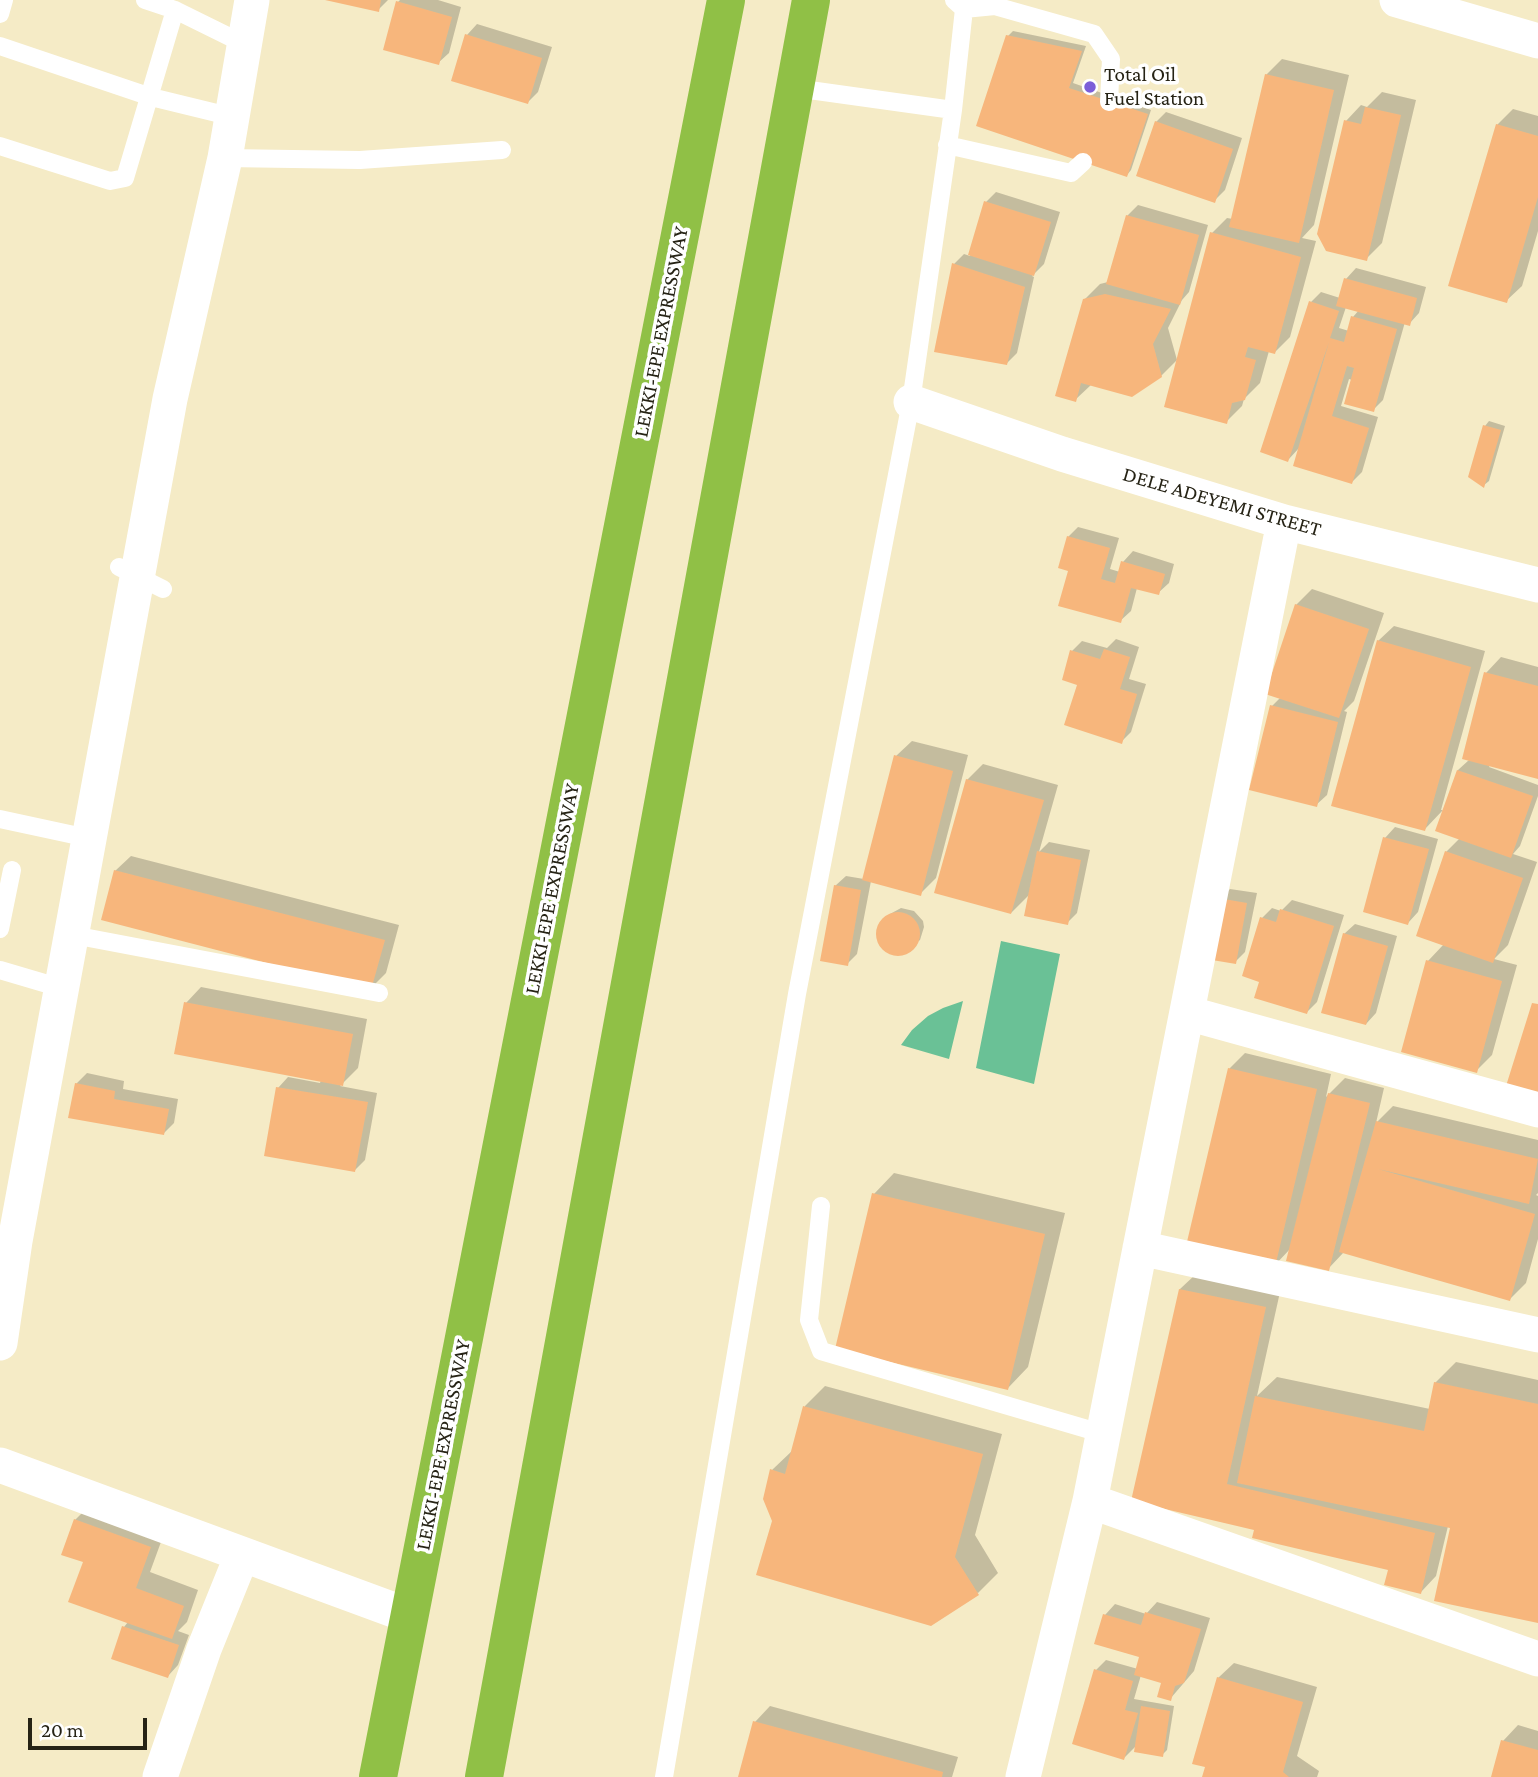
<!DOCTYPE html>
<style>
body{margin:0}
#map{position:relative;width:1538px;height:1777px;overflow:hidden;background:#f5ebc6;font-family:"Crimson Pro",serif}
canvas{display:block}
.scale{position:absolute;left:28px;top:1718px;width:119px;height:32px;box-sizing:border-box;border:4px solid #262315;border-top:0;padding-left:9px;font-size:21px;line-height:24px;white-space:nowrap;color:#262315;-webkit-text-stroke:5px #fff;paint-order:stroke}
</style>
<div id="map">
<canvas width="1538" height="1777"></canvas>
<div class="scale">20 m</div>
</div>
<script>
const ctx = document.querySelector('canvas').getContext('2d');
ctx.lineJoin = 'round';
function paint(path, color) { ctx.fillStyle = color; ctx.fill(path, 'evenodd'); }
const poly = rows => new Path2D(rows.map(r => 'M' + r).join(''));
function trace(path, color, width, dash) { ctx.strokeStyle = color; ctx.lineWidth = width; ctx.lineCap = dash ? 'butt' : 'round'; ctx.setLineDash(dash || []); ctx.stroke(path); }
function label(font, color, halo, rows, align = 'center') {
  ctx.font = font + ' "Crimson Pro",serif'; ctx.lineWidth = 7; ctx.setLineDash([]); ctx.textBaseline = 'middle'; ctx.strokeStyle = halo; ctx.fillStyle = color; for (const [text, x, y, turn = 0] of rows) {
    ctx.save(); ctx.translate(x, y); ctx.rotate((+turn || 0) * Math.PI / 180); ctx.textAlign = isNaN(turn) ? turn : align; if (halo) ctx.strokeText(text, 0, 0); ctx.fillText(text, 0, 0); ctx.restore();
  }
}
paint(poly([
 [1001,941,1060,954,1034,1084,976,1068],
 [963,1001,949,1059,901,1045,912,1030,928,1016,943,1008]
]), '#6ac196');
paint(poly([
 [328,0,388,0,378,10],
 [400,0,438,0,461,7,449,53,438,63,398,2],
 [477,24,552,47,538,92,528,102,467,35],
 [1013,31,1086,46,1073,83,1151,110,1131,170,1127,175,1008,36],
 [1282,59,1349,75,1314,225,1302,238,1316,241,1290,337,1275,352,1269,351,1260,383,1244,399,1242,406,1226,422,1212,233,1227,218,1233,219,1266,75],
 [1382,92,1416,100,1382,243,1366,259,1346,121,1361,105,1367,107],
 [1513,109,1538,116,1538,231,1522,286,1506,301,1497,125],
 [1166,112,1242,138,1225,190,1214,201,1156,122],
 [996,192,1060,212,1044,264,1032,276,1034,277,1017,353,1007,363,954,264,964,254,970,256,986,202],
 [1138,205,1208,225,1189,292,1182,300,1168,328,1177,360,1161,376,1092,384,1075,400,1084,300,1100,284,1108,282,1127,216],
 [1356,268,1426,287,1419,313,1409,324,1405,322,1383,400,1373,410,1352,380,1349,379,1341,406,1378,417,1362,472,1352,482,1300,447,1288,460,1311,302,1321,292,1340,298,1346,279],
 [1346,307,1359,310,1353,317,1349,331,1339,328],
 [1489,421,1505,426,1489,481,1484,485,1485,426],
 [1078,527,1119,538,1110,569,1120,572,1123,562,1133,551,1174,564,1169,583,1158,593,1137,588,1131,611,1120,621,1068,537],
 [1312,589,1384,613,1354,701,1344,711,1347,712,1327,795,1316,805,1272,706,1281,697,1296,605],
 [1394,626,1485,651,1441,810,1443,810,1425,829,1378,641],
 [1116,639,1139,647,1129,679,1146,684,1131,732,1121,742,1079,684,1072,651,1082,641,1107,648],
 [1501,657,1538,667,1538,777,1490,765,1489,767,1538,785,1538,796,1520,846,1513,854,1537,862,1508,945,1494,959,1517,965,1492,1055,1476,1071,1428,961,1444,944,1446,852,1460,838,1437,830,1458,770,1469,760,1486,673],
 [912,741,968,755,936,878,920,894,871,881,857,954,847,964,835,886,846,876,864,879,896,756],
 [983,764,1058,785,1039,852,1049,842,1090,850,1077,913,1067,923,1031,893,1011,913,967,780],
 [1395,827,1438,839,1418,912,1408,923,1385,838],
 [131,856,399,925,386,973,371,988,115,871],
 [1230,889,1257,893,1245,952,1235,962,1220,899],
 [1292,900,1344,915,1317,1002,1307,1012,1261,980,1262,918,1272,908,1281,911],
 [901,908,914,911,923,921,924,927,920,940,914,945,909,950,896,954,890,952,881,943,878,931,890,914],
 [1355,924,1397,936,1376,1013,1366,1024,1344,934],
 [201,987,367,1019,358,1068,340,1086,377,1093,365,1160,355,1170,278,1088,288,1077,320,1083,321,1080,186,1003],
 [1245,1053,1331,1074,1326,1097,1345,1078,1384,1088,1376,1123,1393,1106,1538,1140,1538,1193,1536,1195,1538,1196,1538,1239,1526,1283,1510,1299,1344,1252,1328,1269,1291,1248,1275,1265,1229,1069],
 [87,1073,124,1081,123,1089,178,1099,174,1123,164,1133,76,1084],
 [894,1173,1065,1213,1028,1367,1008,1388,874,1194],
 [1196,1274,1280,1292,1257,1396,1277,1377,1430,1409,1435,1383,1456,1362,1538,1380,1538,1621,1452,1527,1448,1526,1436,1576,1421,1592,1390,1569,1256,1529,1133,1500,1180,1289],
 [825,1386,1002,1434,975,1535,998,1573,978,1593,774,1521,772,1470,793,1450,805,1406],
 [91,1504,165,1531,150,1572,198,1590,187,1622,178,1631,189,1635,178,1665,168,1676,124,1627,128,1622,85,1561,75,1520],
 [1157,1602,1210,1618,1194,1671,1170,1699,1163,1682,1141,1675,1134,1699,1174,1706,1167,1750,1162,1755,1137,1745,1124,1758,1096,1670,1106,1660,1138,1669,1142,1656,1105,1615,1115,1604,1146,1614],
 [1234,1663,1317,1687,1297,1756,1319,1771,1317,1777,1204,1777,1218,1678],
 [770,1706,958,1757,952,1777,740,1777,755,1722],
 [1518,1725,1538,1731,1538,1777,1492,1777,1503,1741]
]), '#0003');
paint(poly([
 [325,0,381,0,379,12],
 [396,1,452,17,439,65,383,50],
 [465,34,542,58,528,104,451,81],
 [1006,35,1082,51,1069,88,1148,114,1127,177,976,126],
 [1265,74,1334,90,1299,243,1229,227],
 [1365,107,1401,115,1367,261,1326,251,1317,234,1344,120,1361,124],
 [1155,121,1233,149,1215,203,1136,176],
 [1496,124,1538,136,1538,197,1507,303,1448,286],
 [984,201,1051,222,1034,276,968,255],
 [1126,215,1199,235,1180,305,1106,284],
 [1210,232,1301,257,1275,354,1248,347,1245,357,1256,360,1245,400,1232,403,1227,424,1164,407],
 [952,263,1025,287,1007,365,934,352],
 [1344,278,1417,298,1410,326,1336,306],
 [1105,294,1171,309,1153,344,1162,377,1132,397,1081,383,1076,402,1055,396,1083,299],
 [1309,301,1339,311,1330,338,1344,342,1351,316,1397,329,1374,412,1344,404,1354,368,1347,366,1332,416,1369,428,1352,484,1293,466,1329,342,1288,462,1260,452],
 [1483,425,1501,430,1484,488,1468,477],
 [1067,536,1110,548,1101,579,1115,583,1121,561,1165,574,1159,595,1131,588,1121,623,1058,606,1068,571,1058,568],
 [1295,604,1369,629,1339,718,1265,694],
 [1377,640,1471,667,1425,831,1331,806],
 [1104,649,1130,657,1120,689,1137,694,1122,744,1064,725,1077,685,1062,680,1070,650,1100,659],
 [1484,672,1538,686,1538,779,1462,759],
 [1270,705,1338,722,1317,807,1249,790],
 [894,755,953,771,921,896,862,880],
 [1457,770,1533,796,1511,858,1435,831],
 [966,779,1044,800,1011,914,934,893],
 [1383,837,1429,849,1408,925,1363,912],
 [1037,851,1081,860,1068,925,1024,916],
 [1445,851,1523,878,1493,963,1416,936],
 [114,870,385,940,371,990,101,920],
 [834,885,861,890,848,966,820,961],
 [1218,898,1247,903,1236,964,1206,959],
 [1280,909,1334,926,1307,1014,1254,998,1259,982,1242,976,1260,917,1276,922],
 '876 934a22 22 0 1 1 44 0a22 22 0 1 1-44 0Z',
 [1343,933,1388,946,1366,1025,1321,1013],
 [1426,960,1502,981,1477,1073,1401,1052],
 [184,1002,353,1034,343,1086,174,1054],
 [1532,1003,1538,1004,1538,1096,1506,1086],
 [1228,1068,1317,1089,1275,1267,1186,1246],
 [75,1083,115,1091,114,1099,169,1109,164,1135,68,1118],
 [276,1087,368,1102,355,1172,264,1156],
 [1328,1093,1370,1103,1329,1271,1286,1261],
 [1376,1121,1538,1159,1529,1204,1378,1169,1535,1214,1510,1301,1339,1252],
 [872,1193,1045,1234,1008,1390,835,1349],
 [1179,1289,1266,1307,1227,1484,1435,1533,1421,1594,1384,1585,1388,1570,1252,1538,1254,1530,1131,1501],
 [1434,1382,1538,1404,1538,1623,1434,1601,1450,1528,1237,1483,1255,1396,1424,1431],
 [803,1406,983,1454,955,1557,979,1595,931,1626,756,1575,772,1521,763,1499,770,1469,785,1474],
 [74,1519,151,1547,136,1588,184,1606,172,1639,68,1602,83,1562,61,1555],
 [1145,1612,1201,1629,1184,1683,1175,1686,1171,1701,1157,1697,1161,1683,1134,1675,1139,1657,1094,1644,1103,1614,1141,1625],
 [122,1626,179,1645,168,1678,111,1659],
 [1094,1669,1133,1681,1125,1710,1138,1713,1124,1760,1072,1744],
 [1217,1677,1303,1702,1283,1772,1289,1777,1202,1777,1205,1767,1192,1764],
 [1141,1706,1170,1711,1163,1757,1134,1752],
 [753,1721,943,1772,942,1777,738,1777],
 [1501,1740,1538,1750,1538,1777,1491,1777]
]), '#f7b67c');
trace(poly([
 [145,0,175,10,244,44],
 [964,9,995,6,1094,34,1111,59,1109,102],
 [0,14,4,0],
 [0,46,151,97,233,117],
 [795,88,953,110],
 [947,145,1071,173,1083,162],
 [0,146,110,181,125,178,175,10],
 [225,158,360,160,502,150],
 [119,567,163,589],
 [0,819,88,838],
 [0,929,12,870],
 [73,935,379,993],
 [0,970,61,988],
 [821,1206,809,1320,821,1351,1104,1434],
 [664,1777,797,994,911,402,953,110,964,9,954,0]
]), '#fff', 18);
trace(poly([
 [1397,0,1538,41],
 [911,402,1062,454,1284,522,1538,585],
 [1187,1013,1538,1110],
 [1140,1248,1538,1335],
 [0,1343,15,1241,170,399,225,158,252,0],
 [0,1465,410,1616],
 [1090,1501,1538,1659],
 [160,1777,204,1649,242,1555],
 [1023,1777,1090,1501,1284,522]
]), '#fff', 35);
trace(poly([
 [378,1777,726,0],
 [484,1777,811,0]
]), '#90c046', 38);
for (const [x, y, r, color] of [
 [1090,87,7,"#7c5ed8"]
]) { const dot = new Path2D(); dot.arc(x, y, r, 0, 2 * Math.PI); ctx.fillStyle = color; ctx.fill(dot); trace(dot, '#fff', 2.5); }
label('21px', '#262315', '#fff', [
 ["Total Oil",1104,75],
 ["Fuel Station",1104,99]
], 'left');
label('21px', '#262315', '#fff', [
 ["LEKKI-EPE EXPRESSWAY",661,332,-79],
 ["DELE ADEYEMI STREET",1222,502,16],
 ["LEKKI-EPE EXPRESSWAY",552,889,-79],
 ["LEKKI-EPE EXPRESSWAY",443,1445,-79]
]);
</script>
